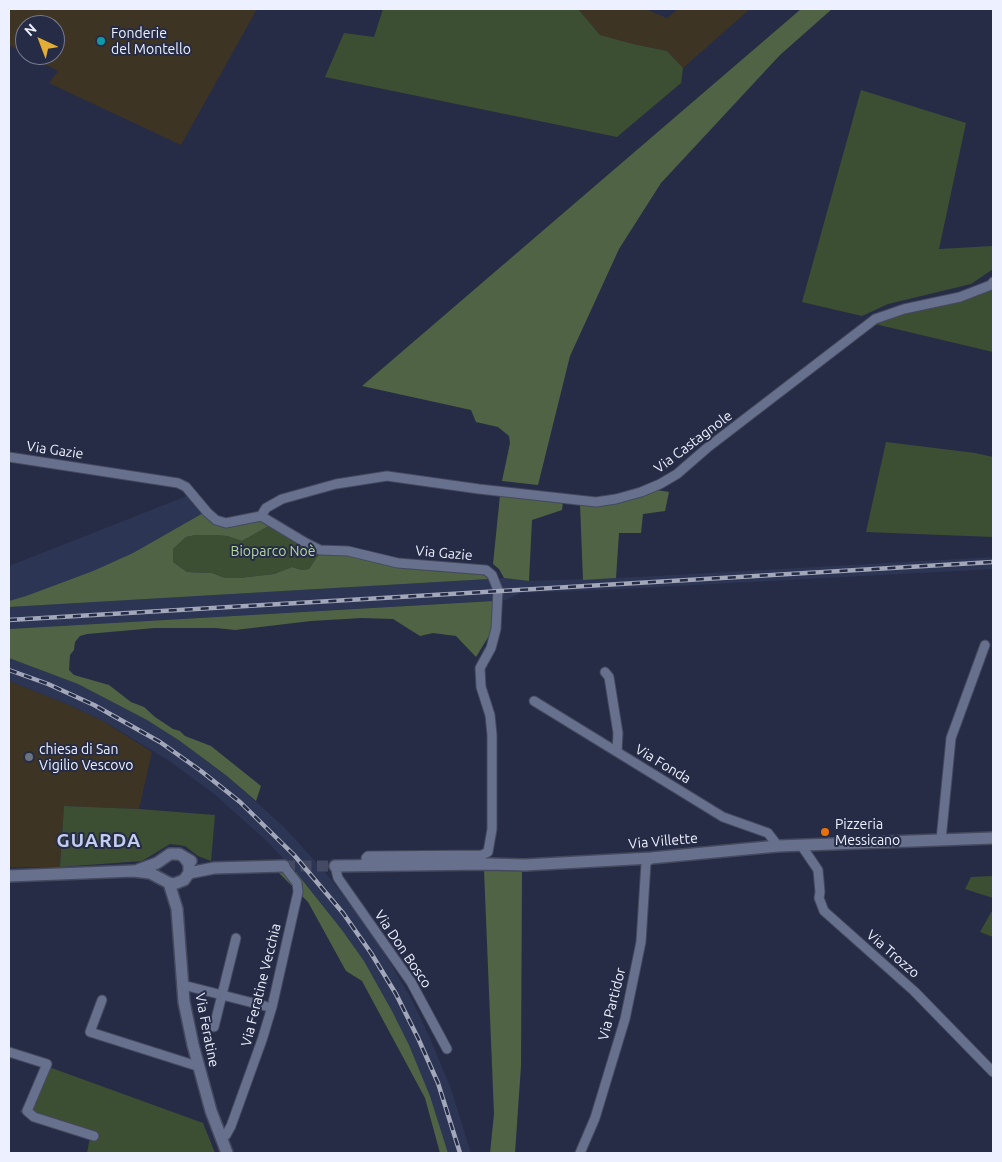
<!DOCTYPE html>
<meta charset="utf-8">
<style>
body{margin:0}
#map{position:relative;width:1002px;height:1162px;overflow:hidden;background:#262c46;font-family:Ubuntu,sans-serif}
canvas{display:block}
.frame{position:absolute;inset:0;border:10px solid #edf1ff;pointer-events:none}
.north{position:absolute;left:15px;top:15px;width:50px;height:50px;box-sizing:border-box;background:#262c46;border:1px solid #767b90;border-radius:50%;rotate:317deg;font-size:14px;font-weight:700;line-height:20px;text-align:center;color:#edf1ff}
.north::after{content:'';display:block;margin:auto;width:18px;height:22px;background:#e3ae35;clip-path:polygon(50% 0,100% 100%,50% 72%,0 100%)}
</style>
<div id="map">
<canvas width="1002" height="1162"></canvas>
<div class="frame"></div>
<div class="north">N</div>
</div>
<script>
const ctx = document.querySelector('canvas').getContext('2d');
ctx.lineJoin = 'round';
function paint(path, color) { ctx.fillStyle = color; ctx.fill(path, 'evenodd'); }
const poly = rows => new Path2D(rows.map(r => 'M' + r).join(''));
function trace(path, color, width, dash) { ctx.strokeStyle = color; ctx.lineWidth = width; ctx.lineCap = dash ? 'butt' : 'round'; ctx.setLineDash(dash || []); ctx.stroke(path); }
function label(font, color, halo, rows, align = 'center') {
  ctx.font = font + ' Ubuntu,sans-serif'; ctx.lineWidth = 4; ctx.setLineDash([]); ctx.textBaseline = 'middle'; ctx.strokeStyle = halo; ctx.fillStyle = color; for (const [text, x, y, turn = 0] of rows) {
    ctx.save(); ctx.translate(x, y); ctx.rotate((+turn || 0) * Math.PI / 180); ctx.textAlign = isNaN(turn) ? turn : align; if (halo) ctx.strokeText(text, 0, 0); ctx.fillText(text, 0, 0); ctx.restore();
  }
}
paint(poly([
 [192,494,205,512,133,553,93,571,26,596,9,601,9,566],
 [993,557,993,569,602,590,520,593,506,600,9,629,9,607,504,578,529,581,639,577],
 [9,658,78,684,147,720,180,741,227,776,284,827,325,872,360,917,382,949,412,1000,429,1036,451,1089,471,1153,448,1153,430,1096,409,1045,392,1011,364,961,342,930,307,885,269,843,213,793,168,760,103,721,69,705,9,681]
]), '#2d3555');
paint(poly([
 [9,9,257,9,181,145,49,83,58,71,27,55,55,55,55,25,25,25,25,54,9,45],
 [578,9,645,9,667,18,678,9,750,9,683,68,667,51,633,44,600,35],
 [9,681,69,705,103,721,152,752,139,809,64,806,60,867,9,867]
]), '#3d3424');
paint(poly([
 [383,9,578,9,600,35,633,44,667,51,683,68,681,83,617,137,325,77,344,33,374,37],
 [861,90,966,123,939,249,993,246,993,269,971,284,888,304,862,316,802,302],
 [993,286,993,352,875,324,892,317,975,297],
 [886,442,975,453,993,457,993,537,866,532],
 [272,524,321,551,309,569,302,570,292,567,274,574,239,578,225,578,212,573,187,572,173,562,173,549,186,537,196,535,214,535,227,536,242,541],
 [64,806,139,809,215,815,211,861,198,856,185,846,170,844,142,861,60,867],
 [993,876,993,898,965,889,971,877],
 [993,909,993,937,980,932],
 [46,1066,203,1123,215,1153,87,1153,90,1137,20,1112]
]), '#3d4f32');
paint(poly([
 [801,9,832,9,780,55,661,183,619,249,570,356,538,485,502,481,510,443,509,436,498,427,476,422,471,410,362,386],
 [657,490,669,492,665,511,643,514,641,533,619,533,616,578,583,580,580,504,618,502],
 [500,495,563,502,562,510,532,520,529,581,504,578,499,569,493,564],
 [205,512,211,520,259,519,272,524,242,541,227,536,214,535,196,535,186,537,173,549,173,562,187,572,212,573,225,578,239,578,274,574,292,567,302,570,309,569,321,551,347,554,395,565,435,571,482,574,489,579,9,607,9,601,26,596,93,571,133,553],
 [493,601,492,631,476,657,456,636,433,633,420,636,393,619,362,618,311,621,235,630,216,628,155,628,87,634,80,636,75,642,74,650,70,655,69,670,74,675,109,685,131,702,144,707,155,717,173,729,180,731,185,736,211,746,261,786,256,801,227,776,180,741,147,720,78,684,9,658,9,629],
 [484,870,522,870,521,1066,515,1153,490,1153,494,1114],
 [296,872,342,930,364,961,392,1011,409,1045,430,1096,448,1153,440,1153,425,1098,362,981,346,971,308,902,279,873]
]), '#506344');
trace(poly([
 [284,866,335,866]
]), '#444a62', 11, [11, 5.5]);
const minor = poly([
 [9,457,178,483,186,487,207,512,216,520,226,523,261,516,306,543,320,550,348,551,398,563,486,570,492,575,498,590,496,629,491,648,480,668,481,687,490,715,492,735,492,829,488,852,482,855,368,856,366,858,366,865],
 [261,516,266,508,282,499,336,484,387,476,479,489,596,502,616,499,641,492,660,484,677,474,707,448,875,319,904,309,960,297,991,285,993,282],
 [605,672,609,677,618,733,617,752],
 [534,701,723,817,768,833,778,846],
 [941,840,951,738,985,645],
 [801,845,818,870,820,892,819,898,824,911,914,991,993,1072],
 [335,866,338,878,411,982,447,1049],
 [183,985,265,1006],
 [102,1000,90,1032,197,1066],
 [214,1027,236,938],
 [9,1052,47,1064,27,1111,34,1117,94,1136],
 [222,1138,226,1135,231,1126,262,1040,272,1007,298,892,297,883,284,866],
 [580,1153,595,1118,625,1019,641,942,646,863,651,858]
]);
const tertiary = poly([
 [335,866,488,864,525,865,651,858,778,846,993,838],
 [138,870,157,863,170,854,179,854,191,861],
 [189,873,214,868,284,866],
 [9,876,133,871,150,873,169,883,174,884,184,880,189,873,189,864,184,857],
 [169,883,177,909,184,1002,193,1045,211,1111,227,1153]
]);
trace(minor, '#44495e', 11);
trace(tertiary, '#44495e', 14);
trace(minor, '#67708d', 9);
trace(tertiary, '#67708d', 11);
const rail = poly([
 [9,620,993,562],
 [9,670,48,684,94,705,160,742,201,771,240,802,294,855,343,913,371,953,396,994,418,1038,438,1083,460,1153]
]);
trace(rail, '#a2a7b9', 4.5);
trace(rail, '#262c46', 2.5, [8]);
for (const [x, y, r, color] of [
 [101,41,5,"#0f9aa8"],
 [29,757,5,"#6b7280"],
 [825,832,5,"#e8710a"]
]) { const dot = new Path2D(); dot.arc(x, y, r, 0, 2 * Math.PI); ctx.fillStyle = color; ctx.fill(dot); trace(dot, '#262c46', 2); }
label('14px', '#edf1ff', '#262c46', [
 ["Fonderie",111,33],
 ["del Montello",111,49],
 ["chiesa di San",39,749],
 ["Vigilio Vescovo",39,765],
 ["Pizzeria",835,824],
 ["Messicano",835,840]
], 'left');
label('14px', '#edf1ff', '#262c46', [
 ["Via Castagnole",693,442,-37],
 ["Via Gazie",55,450,8],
 ["Via Gazie",444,553,5],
 ["Via Fonda",663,764,31],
 ["Via Villette",663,841,-5],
 ["Via Don Bosco",403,949,56],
 ["Via Trozzo",893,954,41],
 ["Via Feratine Vecchia",261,985,-76],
 ["Via Partidor",612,1004,-76],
 ["Via Feratine",207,1030,79]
]);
label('14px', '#b4d79f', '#262c46', [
 ["Bioparco Noè",273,551]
]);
ctx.letterSpacing = '1px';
label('bold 19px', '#c3cdee', '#262c46', [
 ["GUARDA",99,841]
]);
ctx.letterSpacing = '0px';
</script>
